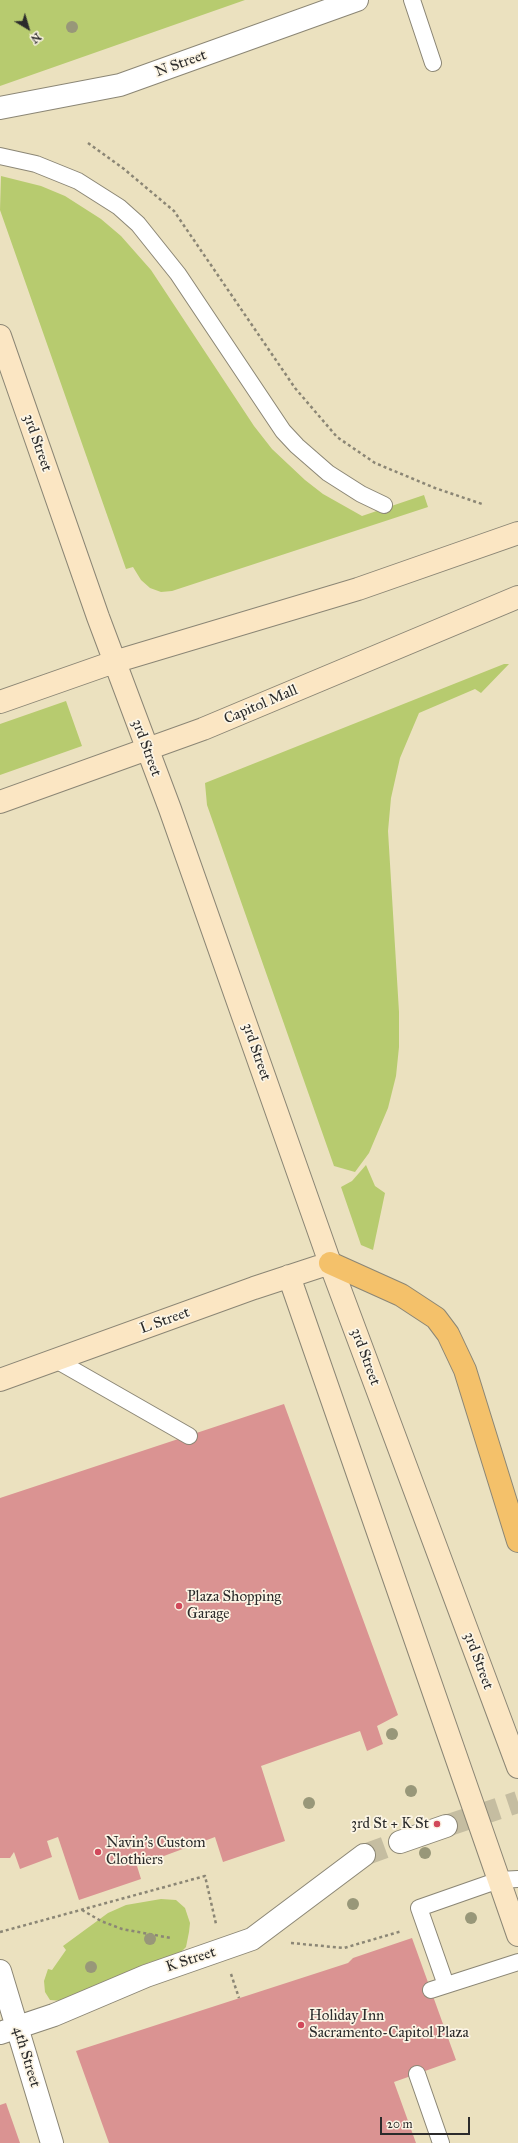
<!DOCTYPE html>
<style>
body{margin:0}
#map{position:relative;width:518px;height:2143px;overflow:hidden;background:#ebe1bf;font-family:"IM FELL Great Primer",serif}
canvas{display:block}
.north{position:absolute;left:8px;top:8px;width:40px;height:40px;-webkit-text-stroke:3px #fcf5e5;paint-order:stroke;rotate:142deg;font-size:11px;font-weight:700;line-height:16px;text-align:center;color:#2b2b2b}
.north::after{content:'';display:block;margin:auto;width:14px;height:18px;background:#2b2b2b;clip-path:polygon(50% 0,100% 100%,50% 72%,0 100%)}
.scale{position:absolute;left:380px;top:2117px;width:90px;height:18px;box-sizing:border-box;border:2px solid #2b2b2b;border-top:0;padding-left:5px;font-size:12px;line-height:14px;white-space:nowrap;color:#2b2b2b;-webkit-text-stroke:3px #fcf5e5;paint-order:stroke}
</style>
<div id="map">
<canvas width="518" height="2143"></canvas>
<div class="north">N</div>
<div class="scale">20 m</div>
</div>
<script>
const ctx = document.querySelector('canvas').getContext('2d');
ctx.lineJoin = 'round';
function paint(path, color) { ctx.fillStyle = color; ctx.fill(path, 'evenodd'); }
const poly = rows => new Path2D(rows.map(r => 'M' + r).join(''));
function trace(path, color, width, dash) { ctx.strokeStyle = color; ctx.lineWidth = width; ctx.lineCap = dash ? 'butt' : 'round'; ctx.setLineDash(dash || []); ctx.stroke(path); }
function label(font, color, halo, rows, align = 'center') {
  ctx.font = font + ' "IM FELL Great Primer",serif'; ctx.lineWidth = 3.5; ctx.setLineDash([]); ctx.textBaseline = 'middle'; ctx.strokeStyle = halo; ctx.fillStyle = color; for (const [text, x, y, turn = 0] of rows) {
    ctx.save(); ctx.translate(x, y); ctx.rotate((+turn || 0) * Math.PI / 180); ctx.textAlign = isNaN(turn) ? turn : align; if (halo) ctx.strokeText(text, 0, 0); ctx.fillText(text, 0, 0); ctx.restore();
  }
}
paint(poly([
 [0,0,245,0,0,86],
 [1,176,41,186,65,196,101,219,121,236,151,270,254,426,272,449,305,480,323,494,362,516,424,495,428,507,172,591,161,592,150,588,141,580,133,567,126,569,0,210],
 [504,664,509,664,481,693,475,689,419,713,400,758,391,798,388,831,399,1012,399,1047,396,1076,388,1108,369,1153,355,1172,334,1166,207,805,205,783],
 [66,701,82,746,0,775,0,724],
 [366,1165,375,1186,385,1193,373,1250,361,1245,341,1187,352,1181],
 [161,1899,176,1900,185,1908,190,1923,189,1932,186,1947,179,1954,166,1960,150,1962,63,2001,50,2000,45,1992,44,1981,48,1969,52,1970,66,1950,63,1946,108,1913,126,1905]
]), '#b7cb6f');
paint(poly([
 [284,1404,398,1715,377,1726,383,1744,367,1751,360,1731,261,1766,285,1841,223,1862,215,1837,137,1866,141,1879,79,1900,58,1837,47,1841,52,1857,20,1869,14,1852,10,1858,0,1858,0,1498],
 [412,1938,456,2060,394,2082,416,2143,109,2143,76,2051,348,1963,353,1958],
 [6,2103,20,2143,0,2143,0,2105]
]), '#da9392');
trace(poly([
 [446,1826,518,1802],
 [364,1855,400,1842]
]), '#c5bda1', 22, [22, 11]);
const lane = poly([
 [412,0,433,63],
 [0,156,36,164,78,181,119,207,138,224,178,274,283,431,297,446,328,473,361,494,384,505],
 [56,1360,189,1436],
 [446,1985,419,1908,499,1880,518,1879],
 [431,1990,518,1962],
 [417,2074,441,2143]
]);
const street = poly([
 [0,108,120,85,357,0],
 [400,1842,446,1826],
 [0,1971,52,2143],
 [0,2033,54,2015,146,1976,252,1939,364,1855]
]);
const secondary = poly([
 [0,336,98,617,170,809,330,1263,518,1767],
 [0,702,114,662,358,589,518,533],
 [0,802,203,729,518,597],
 [289,1276,518,1935],
 [0,1380,254,1288,330,1263]
]);
const highway = poly([
 [330,1263,401,1295,436,1318,448,1334,465,1370,518,1541]
]);
trace(lane, '#8b8675', 18);
trace(street, '#8b8675', 24);
trace(secondary, '#8b8675', 24);
trace(highway, '#8b8675', 24);
trace(poly([
 [88,143,124,169,174,211,295,388,337,437,375,463,435,488,482,504],
 [82,1910,101,1921,122,1929,171,1938],
 [0,1932,205,1876,216,1924],
 [291,1943,344,1948,402,1931],
 [231,1974,239,1998]
]), '#8b8675', 2.5, [3, 3]);
trace(lane, '#fff', 16);
trace(street, '#fff', 22);
trace(secondary, '#fbe6c3', 22);
trace(highway, '#f4c16a', 22);
ctx.fillStyle = '#989779';
for (const [x, y] of [
 [72,27],
 [392,1734],
 [411,1791],
 [309,1803],
 [425,1853],
 [353,1904],
 [471,1918],
 [150,1939],
 [91,1967]
]) { ctx.beginPath(); ctx.arc(x, y, 6, 0, 2 * Math.PI); ctx.fill(); }
for (const [x, y, r, color] of [
 [179,1606,4,"#d1495b"],
 [437,1824,4,"#d1495b"],
 [98,1852,4,"#d1495b"],
 [301,2025,4,"#d1495b"]
]) { const dot = new Path2D(); dot.arc(x, y, r, 0, 2 * Math.PI); ctx.fillStyle = color; ctx.fill(dot); trace(dot, '#fcf5e5', 1.5); }
label('15px', '#2b2b2b', '#fcf5e5', [
 ["N Street",181,64,-20],
 ["3rd Street",37,443,71],
 ["Capitol Mall",261,705,-23],
 ["3rd Street",146,748,70],
 ["3rd Street",256,1052,71],
 ["L Street",165,1321,-20],
 ["3rd Street",365,1357,70],
 ["3rd Street",478,1661,70],
 ["K Street",191,1960,-18],
 ["4th Street",26,2057,73]
]);
label('15px', '#2b2b2b', '#fcf5e5', [
 ["Plaza Shopping",187,1597],
 ["Garage",187,1614],
 ["3rd St + K St",429,1824,"right"],
 ["Navin's Custom",106,1843],
 ["Clothiers",106,1860],
 ["Holiday Inn",309,2016],
 ["Sacramento-Capitol Plaza",309,2033]
], 'left');
</script>
